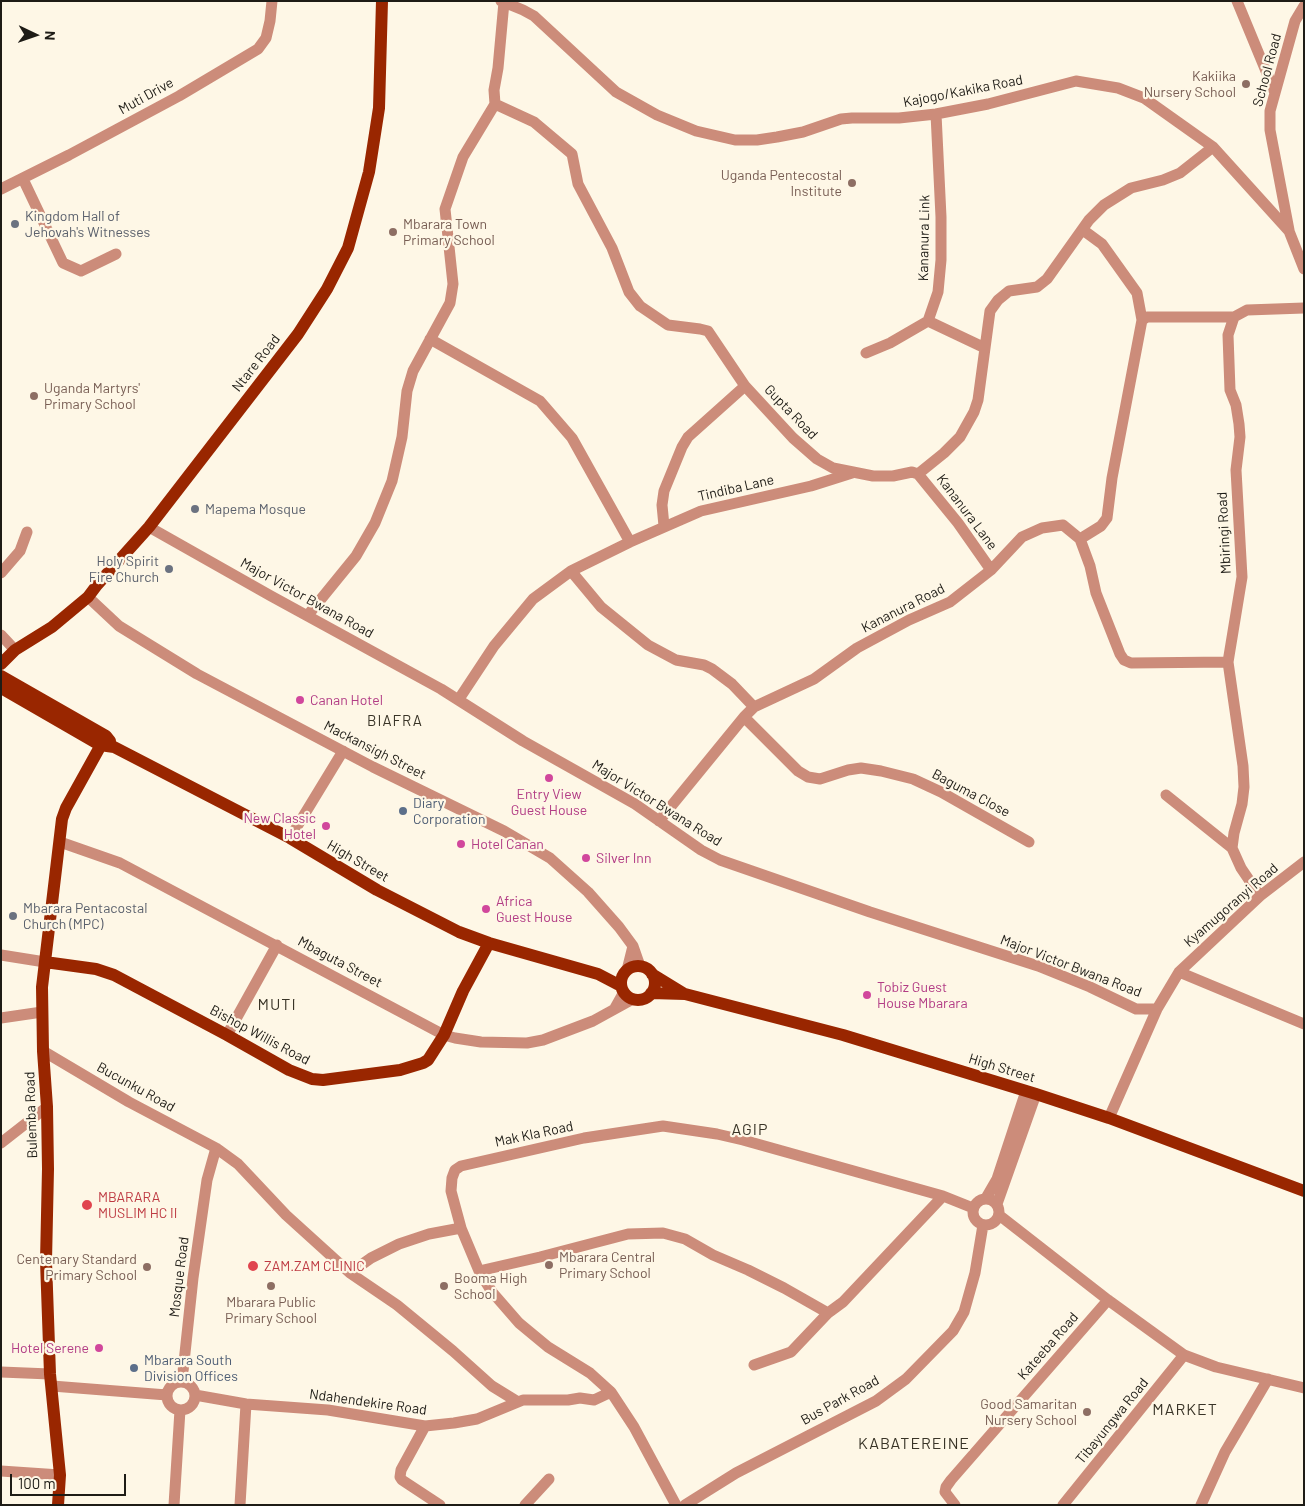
<!DOCTYPE html>
<style>
body{margin:0}
#map{position:relative;width:1305px;height:1506px;overflow:hidden;background:#fef7e6;font-family:Barlow,sans-serif}
canvas{display:block}
.frame{position:absolute;inset:0;border:2px solid #1e1c16;pointer-events:none}
.north{position:absolute;left:10px;top:10px;width:50px;height:50px;-webkit-text-stroke:4px #fef7e6;paint-order:stroke;rotate:93deg;font-size:14px;font-weight:700;line-height:20px;text-align:center;color:#1e1c16}
.north::after{content:'';display:block;margin:auto;width:18px;height:22px;background:#1e1c16;clip-path:polygon(50% 0,100% 100%,50% 72%,0 100%)}
.scale{position:absolute;left:10px;top:1474px;width:116px;height:22px;box-sizing:border-box;border:2px solid #1e1c16;border-top:0;padding-left:6px;font-size:15px;line-height:18px;white-space:nowrap;color:#1e1c16;-webkit-text-stroke:4px #fef7e6;paint-order:stroke}
</style>
<div id="map">
<canvas width="1305" height="1506"></canvas>
<div class="frame"></div>
<div class="north">N</div>
<div class="scale">100 m</div>
</div>
<script>
const ctx = document.querySelector('canvas').getContext('2d');
ctx.lineJoin = 'round';
const poly = rows => new Path2D(rows.map(r => 'M' + r).join(''));
function trace(path, color, width, dash) { ctx.strokeStyle = color; ctx.lineWidth = width; ctx.lineCap = dash ? 'butt' : 'round'; ctx.setLineDash(dash || []); ctx.stroke(path); }
function label(font, color, halo, rows, align = 'center') {
  ctx.font = font + ' Barlow,sans-serif'; ctx.lineWidth = 4.5; ctx.setLineDash([]); ctx.textBaseline = 'middle'; ctx.strokeStyle = halo; ctx.fillStyle = color; for (const [text, x, y, turn = 0] of rows) {
    ctx.save(); ctx.translate(x, y); ctx.rotate((+turn || 0) * Math.PI / 180); ctx.textAlign = isNaN(turn) ? turn : align; if (halo) ctx.strokeText(text, 0, 0); ctx.fillText(text, 0, 0); ctx.restore();
  }
}
trace(poly([
 [501,1,523,10,534,16,616,92,657,115,696,131,735,140,757,140,777,137,803,132,841,119,852,118,899,118,936,114,988,104,1076,81,1118,88,1144,98,1213,147,1289,231,1304,269],
 [1237,1,1275,93],
 [495,104,534,122,572,154,578,184,612,248,629,292,640,306,668,325,700,329,708,331,745,386,793,438,817,459,833,468,873,476,893,476,912,472,918,474,944,453,960,437,974,412,978,400,990,311,998,300,1009,291,1037,287,1047,279,1089,220,1104,205,1131,188,1163,180,1180,173,1213,147],
 [23,179,63,263,81,271,116,254],
 [1,189,69,155,179,96,258,49,266,38,270,21,272,1],
 [1083,230,1102,244,1137,293,1142,320],
 [1289,230,1270,130,1270,111,1295,21,1304,6],
 [928,321,985,348],
 [430,339,540,401,572,438,630,542],
 [866,353,890,343,928,321,938,292,941,260,941,217,936,114],
 [918,474,958,523,991,570],
 [664,526,662,505,664,491,682,447,688,437,745,386],
 [149,527,271,596,441,689,523,741,635,804,701,850,720,860,870,912,1038,966,1090,987,1136,1009,1157,1009],
 [1080,539,1090,566,1096,593,1120,654,1124,660,1131,663,1228,662],
 [571,571,601,607,648,645,676,660,704,665,712,669,732,684,754,707],
 [1,573,20,551,27,532],
 [88,597,119,626,197,674,373,767,504,831,550,858,588,892,619,927,633,946,640,966],
 [308,615,356,556,375,523,392,481,402,437,407,391,413,371,450,303,453,284,445,209,463,157,495,104,494,90,498,68,504,2],
 [1,635,15,650],
 [459,699,494,646,533,599,571,571,630,542,701,511,811,486,852,473],
 [744,717,798,771,808,777,820,779,848,770,861,768,881,771,913,779,941,792,1029,842],
 [1166,795,1232,848,1241,868,1260,896],
 [659,821,744,717,754,707,814,679,857,648,909,620,950,602,991,570,1022,537,1042,528,1063,525,1080,539,1101,526,1107,518,1112,478,1142,320,1147,317,1234,317],
 [290,838,343,751],
 [60,842,120,863,444,1035,455,1038,481,1042,527,1043,543,1040,593,1021,633,999],
 [1232,848,1234,833,1242,804,1244,787,1243,766,1228,662,1242,577,1236,470,1240,437,1239,424,1236,405,1230,390,1228,335,1234,317,1247,310,1304,308],
 [1,955,45,962],
 [627,970,633,946],
 [1179,972,1304,1024],
 [615,1008,624,992],
 [1,1018,42,1012],
 [227,1035,277,945],
 [43,1051,129,1102,216,1148,238,1164,286,1215,350,1273,371,1258,399,1244,429,1234,461,1228,451,1191,452,1178,455,1170,461,1166,584,1138,663,1126,717,1134,743,1140,943,1196,973,1208],
 [1109,1118,1157,1009,1179,972,1260,896,1304,862],
 [1,1143,47,1107],
 [986,1198,997,1179,1026,1091],
 '973 1212a13 13 0 1 1 26 0a13 13 0 1 1-26 0Z',
 [997,1204,1036,1094],
 [999,1215,1108,1300,1184,1355,1216,1367,1304,1388],
 [461,1228,479,1271,492,1292,519,1323,548,1347,590,1373,611,1392],
 [479,1271,540,1257,628,1234,663,1233,685,1239,713,1255,748,1270,784,1288,828,1313,843,1302,943,1196],
 [350,1273,397,1305,453,1351,492,1386,518,1402],
 [754,1365,791,1352,828,1313],
 [1,1372,50,1374],
 [182,1381,193,1278,207,1180,216,1148],
 '167 1396a14 14 0 1 1 28 0a14 14 0 1 1-28 0Z',
 [52,1386,167,1395],
 [195,1395,246,1404,328,1410,425,1426,454,1423,477,1419,523,1400,568,1400,580,1398,594,1400,611,1392,634,1427,676,1505],
 [425,1426,401,1470,400,1477,402,1480,440,1505],
 [1,1471,60,1475],
 [174,1505,180,1410],
 [240,1505,246,1404],
 [525,1505,549,1479],
 [685,1505,736,1473,876,1401,906,1379,953,1331,964,1312,975,1273,983,1225],
 [955,1505,945,1492,946,1487,951,1480,1108,1300],
 [1063,1505,1184,1355],
 [1201,1505,1225,1452,1268,1379]
]), '#cc8c7a', 11);
trace(poly([
 [1,664,15,650,52,627,88,597,97,585,149,527,298,334,327,289,348,248,369,172,379,108,382,1],
 [1,676,106,736,110,741],
 [1,688,100,745,114,747,232,808,290,838,377,890,459,932,489,943,598,974,621,986],
 [45,962,96,969,114,975,227,1035,289,1070,312,1079,323,1080,400,1070,423,1063,428,1060,444,1035,463,991,489,943],
 '621 983a17 17 0 1 1 34 0a17 17 0 1 1-34 0Z',
 [652,974,683,993],
 [651,993,685,994,843,1035,1036,1094,1109,1118,1304,1191],
 [58,1505,60,1475,50,1374,46,1261,48,1169,47,1107,43,1051,42,987,62,819,66,808,106,736]
]), '#992600', 12);
for (const [x, y, r, color] of [
 [1246,84,5,"#8d6e63"],
 [852,183,5,"#8d6e63"],
 [15,224,5,"#6b7280"],
 [393,232,5,"#8d6e63"],
 [34,396,5,"#8d6e63"],
 [195,509,5,"#6b7280"],
 [169,569,5,"#6b7280"],
 [300,700,5,"#d1479c"],
 [549,778,5,"#d1479c"],
 [403,811,5,"#5c6f8a"],
 [326,826,5,"#d1479c"],
 [461,844,5,"#d1479c"],
 [586,858,5,"#d1479c"],
 [486,909,5,"#d1479c"],
 [13,916,5,"#6b7280"],
 [867,995,5,"#d1479c"],
 [87,1205,6,"#e0444e"],
 [549,1265,5,"#8d6e63"],
 [253,1266,6,"#e0444e"],
 [147,1267,5,"#8d6e63"],
 [271,1286,5,"#8d6e63"],
 [444,1286,5,"#8d6e63"],
 [99,1348,5,"#d1479c"],
 [134,1368,5,"#5c6f8a"],
 [1087,1412,5,"#8d6e63"]
]) { const dot = new Path2D(); dot.arc(x, y, r, 0, 2 * Math.PI); ctx.fillStyle = color; ctx.fill(dot); trace(dot, '#fef7e6', 2); }
label('14px', '#1e1c16', '#fef7e6', [
 ["School Road",1267,70,-75],
 ["Kajogo/Kakika Road",963,91,-11],
 ["Muti Drive",146,96,-29],
 ["Kananura Link",924,238,-89],
 ["Ntare Road",256,363,-52],
 ["Gupta Road",791,412,46],
 ["Tindiba Lane",736,488,-13],
 ["Kananura Lane",967,512,53],
 ["Mbiringi Road",1224,533,-93],
 ["Major Victor Bwana Road",307,598,29],
 ["Kananura Road",903,608,-27],
 ["Mackansigh Street",375,750,27],
 ["Baguma Close",971,793,28],
 ["Major Victor Bwana Road",657,803,32],
 ["High Street",358,861,30],
 ["Kyamugoranyi Road",1231,905,-41],
 ["Mbaguta Street",340,962,28],
 ["Major Victor Bwana Road",1071,966,21],
 ["Bishop Willis Road",260,1035,28],
 ["High Street",1002,1068,17],
 ["Bucunku Road",136,1087,29],
 ["Bulemba Road",31,1115,-92],
 ["Mak Kla Road",534,1134,-12],
 ["Mosque Road",179,1277,-83],
 ["Kateeba Road",1048,1346,-49],
 ["Bus Park Road",840,1400,-29],
 ["Ndahendekire Road",368,1402,8],
 ["Tibayungwa Road",1112,1421,-51]
]);
label('14px', '#785e54', '#fef7e6', [
 ["Kakiika",1236,76],
 ["Nursery School",1236,92],
 ["Uganda Pentecostal",842,175],
 ["Institute",842,191],
 ["Mbarara Town",403,224,"left"],
 ["Primary School",403,240,"left"],
 ["Uganda Martyrs'",44,388,"left"],
 ["Primary School",44,404,"left"],
 ["Mbarara Central",559,1257,"left"],
 ["Primary School",559,1273,"left"],
 ["Centenary Standard",137,1259],
 ["Primary School",137,1275],
 ["Booma High",454,1278,"left"],
 ["School",454,1294,"left"],
 ["Mbarara Public",271,1302,"center"],
 ["Primary School",271,1318,"center"],
 ["Good Samaritan",1077,1404],
 ["Nursery School",1077,1420]
], 'right');
label('14px', '#5b616d', '#fef7e6', [
 ["Kingdom Hall of",25,216],
 ["Jehovah's Witnesses",25,232],
 ["Mapema Mosque",205,509],
 ["Holy Spirit",159,561,"right"],
 ["Fire Church",159,577,"right"],
 ["Mbarara Pentacostal",23,908],
 ["Church (MPC)",23,924]
], 'left');
label('14px', '#b23c85', '#fef7e6', [
 ["Canan Hotel",310,700],
 ["Entry View",549,794,"center"],
 ["Guest House",549,810,"center"],
 ["New Classic",316,818,"right"],
 ["Hotel",316,834,"right"],
 ["Hotel Canan",471,844],
 ["Silver Inn",596,858],
 ["Africa",496,901],
 ["Guest House",496,917],
 ["Tobiz Guest",877,987],
 ["House Mbarara",877,1003],
 ["Hotel Serene",89,1348,"right"]
], 'left');
label('14px', '#4e5e75', '#fef7e6', [
 ["Diary",413,803],
 ["Corporation",413,819],
 ["Mbarara South",144,1360],
 ["Division Offices",144,1376]
], 'left');
label('14px', '#be3a42', '#fef7e6', [
 ["MBARARA",98,1197],
 ["MUSLIM HC II",98,1213],
 ["ZAM.ZAM CLINIC",264,1266]
], 'left');
ctx.letterSpacing = '1px';
label('15px', '#393427', '#fef7e6', [
 ["BIAFRA",395,721]
]);
ctx.letterSpacing = '0px';
ctx.letterSpacing = '1px';
label('16px', '#393427', '#fef7e6', [
 ["MUTI",277,1005],
 ["AGIP",750,1130],
 ["MARKET",1185,1410],
 ["KABATEREINE",914,1444]
]);
ctx.letterSpacing = '0px';
</script>
